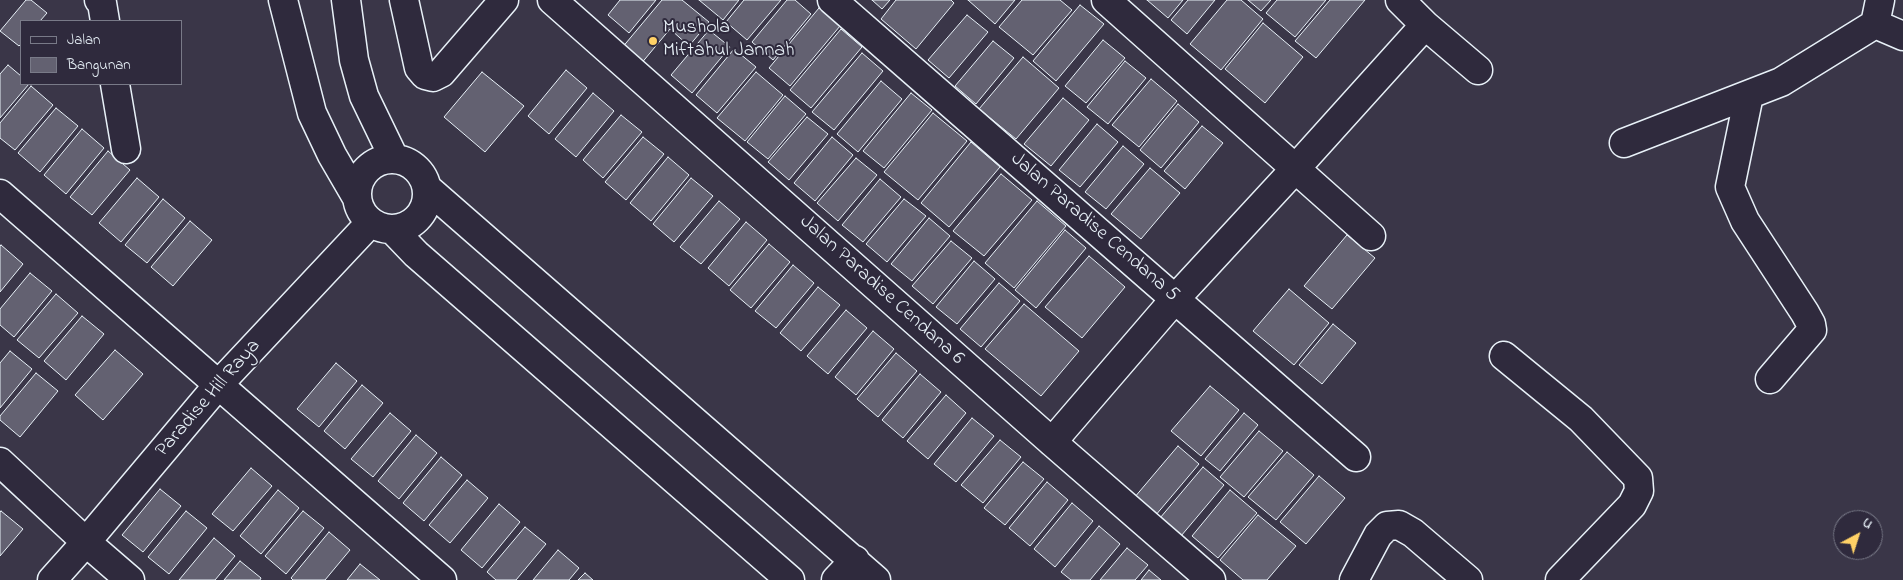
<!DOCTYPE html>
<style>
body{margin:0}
#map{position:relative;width:1903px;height:580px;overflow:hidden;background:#3a3648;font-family:"Indie Flower",sans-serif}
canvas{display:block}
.legend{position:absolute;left:20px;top:20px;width:162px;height:65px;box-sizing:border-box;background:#2f2a3d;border:1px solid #797a88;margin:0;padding:6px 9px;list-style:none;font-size:15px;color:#e8f1f8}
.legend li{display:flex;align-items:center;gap:10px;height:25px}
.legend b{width:25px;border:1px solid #797a88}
.north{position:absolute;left:1833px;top:510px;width:50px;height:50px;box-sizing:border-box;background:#2f2a3d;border:1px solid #797a88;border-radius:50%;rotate:40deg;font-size:14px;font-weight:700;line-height:20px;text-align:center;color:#e8f1f8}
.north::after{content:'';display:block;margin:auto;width:18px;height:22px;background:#ffd166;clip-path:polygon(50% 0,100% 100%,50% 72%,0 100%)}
</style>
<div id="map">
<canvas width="1903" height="580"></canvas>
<ul class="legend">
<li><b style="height:6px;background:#2f2a3d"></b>Jalan</li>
<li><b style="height:14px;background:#636171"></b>Bangunan</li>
</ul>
<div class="north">U</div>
</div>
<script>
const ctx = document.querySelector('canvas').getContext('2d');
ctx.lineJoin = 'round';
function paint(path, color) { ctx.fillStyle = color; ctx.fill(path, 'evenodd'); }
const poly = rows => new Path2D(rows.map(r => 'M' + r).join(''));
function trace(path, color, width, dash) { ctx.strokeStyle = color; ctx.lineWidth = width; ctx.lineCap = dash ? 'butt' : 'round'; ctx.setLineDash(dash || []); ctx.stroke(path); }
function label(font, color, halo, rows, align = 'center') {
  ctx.font = font + ' "Indie Flower",sans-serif'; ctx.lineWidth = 4; ctx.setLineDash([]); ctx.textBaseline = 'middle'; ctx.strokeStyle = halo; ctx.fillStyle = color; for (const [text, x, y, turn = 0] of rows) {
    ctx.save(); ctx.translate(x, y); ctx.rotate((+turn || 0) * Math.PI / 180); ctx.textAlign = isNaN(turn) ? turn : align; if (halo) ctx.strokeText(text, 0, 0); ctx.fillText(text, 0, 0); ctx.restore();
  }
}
const building = poly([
 [26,0,31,0,47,13,40,21,21,21,21,44,19,46,0,31,26,0],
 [620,0,656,0,629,33,608,15,620,0],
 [662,0,682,0,709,22,689,46,670,29,640,65,621,49,662,0],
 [699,0,739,0,723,20,699,0],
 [744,0,781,0,747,40,726,22,744,0],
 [787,0,795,0,811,14,773,60,752,42,787,0],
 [872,0,890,0,882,9,872,0],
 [896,0,951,0,954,3,916,49,881,19,896,0],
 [968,0,1015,0,995,24,968,0],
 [1022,0,1060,0,1072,10,1033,55,999,27,1022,0],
 [1147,0,1183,0,1168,18,1147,0],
 [1188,0,1215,0,1187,34,1171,20,1188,0],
 [1227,0,1241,0,1263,19,1221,70,1190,44,1227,0],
 [1248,0,1271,0,1261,11,1248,0],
 [1277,0,1326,0,1295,37,1266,13,1277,0],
 [1330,0,1365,0,1316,58,1295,41,1330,0],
 [1080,5,1104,24,1056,81,1033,61,1080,5],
 [819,8,840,26,790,86,769,68,819,8],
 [967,15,988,32,949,78,928,60,967,15],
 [1263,23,1303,57,1265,103,1225,69,1263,23],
 [841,29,862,47,811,108,790,90,841,29],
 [709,30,730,47,692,93,671,75,709,30],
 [1103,40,1125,58,1086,103,1065,86,1103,40],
 [993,41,1014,58,976,104,955,86,993,41],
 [734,49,756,67,717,113,696,95,734,49],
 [862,53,883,71,834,130,812,112,862,53],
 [1023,57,1059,88,1016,139,979,109,1023,57],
 [1125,61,1146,78,1108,124,1087,107,1125,61],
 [8,65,21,76,21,84,29,84,0,118,0,74,8,65],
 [566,70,587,88,549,134,528,116,566,70],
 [482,72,524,106,485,152,444,117,482,72],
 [756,72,783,95,745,141,717,118,756,72],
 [1151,79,1177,101,1139,147,1112,125,1151,79],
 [881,81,902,99,858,152,837,134,881,81],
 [31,86,53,105,15,150,0,138,0,123,31,86],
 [593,93,614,111,576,157,555,139,593,93],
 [911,93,932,110,884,168,863,151,911,93],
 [785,96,806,114,768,159,747,142,785,96],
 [1063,98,1089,120,1051,166,1024,144,1063,98],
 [1178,104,1199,122,1161,168,1140,150,1178,104],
 [56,108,78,126,40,172,18,153,56,108],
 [933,113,967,141,918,200,884,172,933,113],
 [621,115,642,132,603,178,583,160,621,115],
 [807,117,828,134,789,180,768,162,807,117],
 [1097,124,1118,142,1080,187,1059,170,1097,124],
 [1202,126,1223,143,1185,189,1164,171,1202,126],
 [82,129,104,148,66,194,44,175,82,129],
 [643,137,664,154,626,200,605,182,643,137],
 [832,137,853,155,815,201,794,183,832,137],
 [971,142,1000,167,949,227,921,203,971,142],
 [1123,146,1144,164,1106,209,1085,192,1123,146],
 [108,151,130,170,92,215,70,197,108,151],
 [668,157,689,175,651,221,630,203,668,157],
 [856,158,877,175,838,221,817,203,856,158],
 [1150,168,1180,193,1141,239,1111,214,1150,168],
 [1001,174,1032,200,984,256,953,231,1001,174],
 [137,178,159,197,121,242,99,223,137,178],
 [691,178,713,196,674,242,653,224,691,178],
 [880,179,901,197,863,242,842,225,880,179],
 [163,199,185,218,147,263,125,245,163,199],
 [904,199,926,216,887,262,866,244,904,199],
 [719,201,740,219,701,264,680,247,719,201],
 [1037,201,1066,226,1014,288,985,263,1037,201],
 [929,218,950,236,912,281,891,264,929,218],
 [190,221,212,240,173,286,151,267,190,221],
 [746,222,767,240,729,286,708,268,746,222],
 [1065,230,1086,248,1036,308,1015,290,1065,230],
 [1347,235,1375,258,1332,309,1304,286,1347,235],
 [951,241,972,258,933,304,912,286,951,241],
 [769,244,790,262,751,308,730,290,769,244],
 [1,245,23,264,0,292,0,246,1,245],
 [1089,256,1125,287,1082,338,1045,307,1089,256],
 [974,261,995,279,957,324,936,307,974,261],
 [793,265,814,283,776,328,755,311,793,265],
 [30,273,52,291,14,337,0,325,0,309,30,273],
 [999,283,1020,301,981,347,960,329,999,283],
 [818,287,840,305,801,351,780,333,818,287],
 [1289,289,1329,323,1294,365,1253,331,1289,289],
 [56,294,78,313,39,358,17,340,56,294],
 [1024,304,1079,351,1041,396,985,349,1024,304],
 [846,310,867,328,828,374,807,356,846,310],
 [82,316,104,334,66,380,44,361,82,316],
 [1333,324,1356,343,1322,384,1299,365,1333,324],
 [873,331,894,349,856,395,835,377,873,331],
 [115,350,143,374,103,420,75,395,115,350],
 [10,351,32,369,0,408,0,363,10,351],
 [896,353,917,371,878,417,857,399,896,353],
 [336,363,357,381,319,427,297,409,336,363],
 [36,373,58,391,20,437,0,420,0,416,36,373],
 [920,374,941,392,903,438,882,420,920,374],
 [362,385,383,403,345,449,324,431,362,385],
 [1210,386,1239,410,1201,456,1171,431,1210,386],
 [946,395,966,413,928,459,907,441,946,395],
 [390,413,411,431,373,477,351,459,390,413],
 [1244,413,1258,425,1220,471,1205,459,1244,413],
 [972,418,994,436,956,482,934,464,972,418],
 [1259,431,1283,451,1244,497,1220,477,1259,431],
 [416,435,437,453,399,499,378,481,416,435],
 [1000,440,1021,457,983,503,961,485,1000,440],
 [1178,446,1199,464,1155,516,1134,498,1178,446],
 [1287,452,1314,475,1276,520,1248,497,1287,452],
 [441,457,462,475,424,521,403,503,441,457],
 [1023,462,1044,479,1005,525,984,508,1023,462],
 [1203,467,1224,485,1181,536,1160,518,1203,467],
 [251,468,272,486,233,531,212,514,251,468],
 [1319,476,1345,498,1306,544,1280,522,1319,476],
 [467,480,488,498,450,543,429,525,467,480],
 [1047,482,1068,500,1030,546,1009,528,1047,482],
 [160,489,181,506,143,552,122,535,160,489],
 [278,490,299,508,261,554,240,536,278,490],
 [1230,490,1257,513,1218,558,1192,536,1230,490],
 [1072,503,1093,521,1055,567,1034,549,1072,503],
 [499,504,520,522,482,568,461,550,499,504],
 [1,511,23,529,0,556,0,512,1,511],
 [186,511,207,528,169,574,148,557,186,511],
 [303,511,324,528,286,574,265,556,303,511],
 [1258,515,1296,546,1267,580,1243,580,1220,560,1258,515],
 [1099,526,1120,544,1090,580,1071,580,1061,572,1099,526],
 [525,527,546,544,516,580,496,580,487,572,525,527],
 [329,532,350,550,325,580,293,580,291,578,329,532],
 [214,538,235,556,215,580,179,580,214,538],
 [1127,548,1148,565,1135,580,1100,580,1127,548],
 [558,550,579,568,569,580,533,580,558,550],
 [240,561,261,578,260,580,224,580,240,561],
 [360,564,380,580,347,580,360,564],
 [1149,570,1161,580,1141,580,1149,570],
 [585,573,593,580,578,580,585,573]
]);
paint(building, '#636171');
trace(building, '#e8f1f8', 1);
const street = poly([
 [99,0,102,3,105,21],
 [283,0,312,113,332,155,357,198],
 [346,0,354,60,364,96,394,158],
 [404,0,419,68,425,75,433,77,441,73,504,0],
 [552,0,1052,442,1211,580],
 [832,0,1356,457],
 [1106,0,1371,236],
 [1875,24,1880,0],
 [1425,25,1478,70],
 [115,84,126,149],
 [1749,95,1730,187,1745,221,1805,313,1811,324,1812,330,1770,379],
 [1624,143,1781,82,1875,24,1903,36],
 '357 194a35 35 0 1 1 70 0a35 35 0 1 1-70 0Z',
 [427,188,876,580],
 [0,194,442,580],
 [392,229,416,254,790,580],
 [1504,356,1581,419,1638,478,1639,491,1632,505,1560,580],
 [1052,442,1175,299,1296,168,1425,25,1400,0],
 [0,462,86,542,130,580],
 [52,580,86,542,219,384,371,222],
 [836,580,855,560],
 [1354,580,1378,535,1387,526,1399,525,1413,533,1468,580]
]);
trace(street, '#e8f1f8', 31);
trace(street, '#2f2a3d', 28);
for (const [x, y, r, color] of [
 [653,41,5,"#ffd166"]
]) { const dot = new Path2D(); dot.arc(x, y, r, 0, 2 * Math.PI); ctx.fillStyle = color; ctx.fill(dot); trace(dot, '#2f2a3d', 2); }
label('20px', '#e8f1f8', '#2f2a3d', [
 ["Mushola",663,29],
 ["Miftahul Jannah",663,52]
], 'left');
label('20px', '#e8f1f8', '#2f2a3d', [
 ["Jalan Paradise Cendana 5",1094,228,41],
 ["Jalan Paradise Cendana 6",881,291,42],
 ["Paradise Hill Raya",209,399,-49]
]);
</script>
